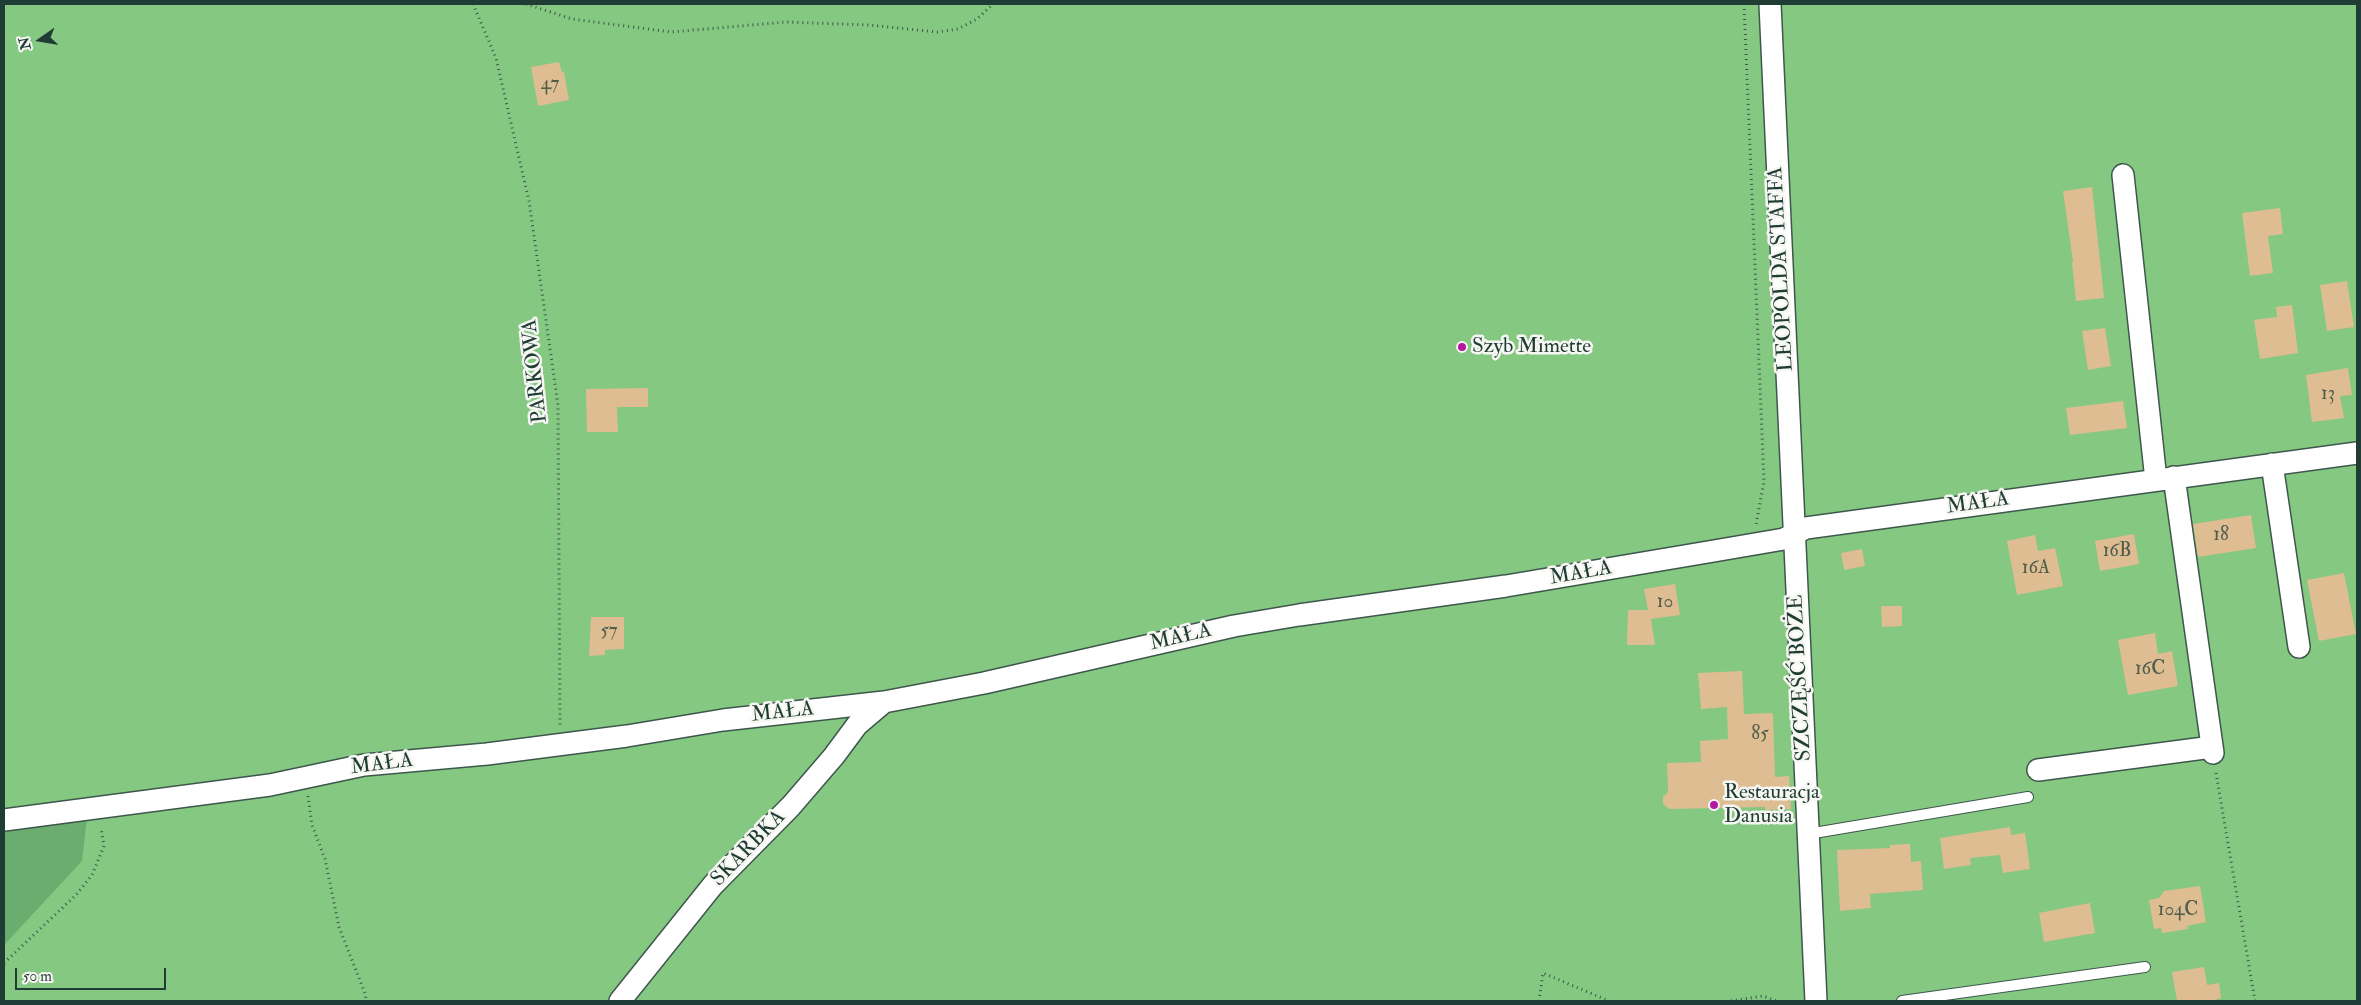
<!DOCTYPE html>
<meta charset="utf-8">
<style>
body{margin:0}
#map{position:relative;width:2361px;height:1005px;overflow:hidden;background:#efe9d3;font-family:"IM FELL Double Pica",serif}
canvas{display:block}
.frame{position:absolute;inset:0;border:5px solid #1f3d34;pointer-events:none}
.north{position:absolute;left:15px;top:15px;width:50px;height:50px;-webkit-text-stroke:4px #f6f6f2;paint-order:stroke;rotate:257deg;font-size:14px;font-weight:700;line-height:20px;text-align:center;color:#1f3d34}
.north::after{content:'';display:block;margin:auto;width:18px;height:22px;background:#1f3d34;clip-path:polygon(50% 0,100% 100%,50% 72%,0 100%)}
.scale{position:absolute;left:15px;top:968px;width:151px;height:22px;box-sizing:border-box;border:2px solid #1f3d34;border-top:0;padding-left:6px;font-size:15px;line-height:18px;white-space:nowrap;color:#1f3d34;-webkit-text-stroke:4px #f6f6f2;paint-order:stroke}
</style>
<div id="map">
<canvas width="2361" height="1005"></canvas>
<div class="frame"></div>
<div class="north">N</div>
<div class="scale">50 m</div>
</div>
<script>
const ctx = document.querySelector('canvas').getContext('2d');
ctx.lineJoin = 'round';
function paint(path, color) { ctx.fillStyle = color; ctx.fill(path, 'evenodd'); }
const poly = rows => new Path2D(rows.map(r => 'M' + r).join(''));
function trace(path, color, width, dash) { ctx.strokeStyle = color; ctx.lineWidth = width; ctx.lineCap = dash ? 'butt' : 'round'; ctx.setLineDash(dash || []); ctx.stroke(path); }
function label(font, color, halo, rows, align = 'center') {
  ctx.font = font + ' "IM FELL Double Pica",serif'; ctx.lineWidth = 5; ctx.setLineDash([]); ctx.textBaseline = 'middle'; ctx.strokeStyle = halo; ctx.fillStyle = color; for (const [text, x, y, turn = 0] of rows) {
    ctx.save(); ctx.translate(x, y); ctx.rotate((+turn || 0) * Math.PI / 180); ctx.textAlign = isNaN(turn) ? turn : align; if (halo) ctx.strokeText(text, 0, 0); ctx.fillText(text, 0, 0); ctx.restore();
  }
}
paint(poly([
 [4,4,2357,4,2357,1001,4,1001]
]), '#84c881');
paint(poly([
 [87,818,82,861,4,945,4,832]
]), '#6bac6f');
paint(poly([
 [559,62,562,72,564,72,569,100,538,106,531,67],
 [2092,187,2104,298,2076,301,2072,262,2073,262,2063,191],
 [2280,208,2283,234,2268,236,2273,273,2250,276,2242,213],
 [2347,281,2354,327,2327,331,2320,285],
 [2292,305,2298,353,2260,359,2254,320,2277,317,2276,307],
 [2105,328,2111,366,2088,370,2082,331],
 [2348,368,2352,395,2340,396,2344,418,2312,422,2306,375],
 [648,388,648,407,617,407,618,432,587,432,586,389],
 [2123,401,2127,428,2070,435,2066,408],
 [2251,515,2256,548,2198,557,2193,524],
 [2134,534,2139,564,2100,571,2095,541],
 [2035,535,2038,551,2055,548,2063,586,2017,595,2007,541],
 [1862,549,1865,566,1844,570,1841,553],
 [2344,573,2356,634,2319,641,2307,580],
 [1675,584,1680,615,1651,619,1655,645,1627,645,1628,610,1648,610,1644,589],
 [1881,606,1902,606,1902,626,1882,627],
 [591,617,624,617,624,649,605,650,605,655,589,656],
 [2155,633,2158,654,2172,651,2178,686,2128,695,2118,640],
 [1742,671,1744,714,1773,713,1775,777,1789,776,1791,809,1765,810,1765,807,1669,809,1663,804,1663,797,1668,792,1667,763,1701,762,1700,741,1728,739,1727,707,1701,709,1698,673],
 [2010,827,2011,835,2025,833,2030,869,2003,873,2000,855,1970,858,1971,865,1944,869,1940,838],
 [1910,844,1911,862,1921,861,1923,890,1870,894,1871,908,1840,911,1837,850,1890,848,1890,845],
 [2200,886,2206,922,2187,926,2188,929,2162,933,2161,928,2154,929,2149,900,2159,898,2164,891],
 [2090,903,2095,933,2044,942,2039,913],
 [2204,967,2207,985,2219,983,2221,998,2211,1001,2177,1001,2172,972]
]), '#debd92');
const service = poly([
 [1808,834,2028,797],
 [1902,1001,2145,967]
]);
const minor = poly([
 [1770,4,1816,1001],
 [2123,175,2156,480],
 [2272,464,2299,647],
 [2174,477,2213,753],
 [2038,770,2212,747],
 [4,820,270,785,364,765,487,754,627,736,723,720,884,702,984,683,1234,626,1299,615,1506,586,1708,552,1784,539,1806,528,2357,453],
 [620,1001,713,885,791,806,834,756,857,725,884,702]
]);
trace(service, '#3e574c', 12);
trace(minor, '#3e574c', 24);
trace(poly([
 [473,4,496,58,529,201,558,405,560,725],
 [526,4,572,19,671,32,786,22,869,25,937,32,958,29,977,19,993,4],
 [1744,4,1764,481,1756,525],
 [2216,773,2255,1001],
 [308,796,312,825,325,859,339,927,366,996,365,1001],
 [4,963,76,895,92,875,104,846,101,828],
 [1539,1001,1543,973,1609,1001],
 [1731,1001,1763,996,1777,1001]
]), '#3e574c', 3, [1, 4]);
trace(service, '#fff', 10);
trace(minor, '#fff', 21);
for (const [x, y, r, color] of [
 [1462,347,5,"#b5179e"],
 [1714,805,5,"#b5179e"]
]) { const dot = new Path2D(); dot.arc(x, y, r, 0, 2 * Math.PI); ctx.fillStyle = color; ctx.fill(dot); trace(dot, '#f6f6f2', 2); }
label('19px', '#4f5d4c', null, [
 ["47",550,85],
 ["13",2328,395],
 ["18",2221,536],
 ["16B",2117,552],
 ["16A",2036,569],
 ["10",1665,603],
 ["57",609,632],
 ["16C",2150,670],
 ["85",1760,735],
 ["104C",2178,911]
]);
label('21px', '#1f3d34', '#f6f6f2', [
 ["LEOPOLDA STAFFA",1782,269,-93],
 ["PARKOWA",536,371,-96],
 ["MAŁA",1978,504,-8],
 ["MAŁA",1581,574,-10],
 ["MAŁA",1181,638,-13],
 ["SZCZĘŚĆ BOŻE",1801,678,-93],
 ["MAŁA",783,713,-6],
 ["MAŁA",382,765,-7],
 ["SKARBKA",749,849,-46]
]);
label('21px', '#1f3d34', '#f6f6f2', [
 ["Szyb Mimette",1472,347],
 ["Restauracja",1724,793],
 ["Danusia",1724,817]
], 'left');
</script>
